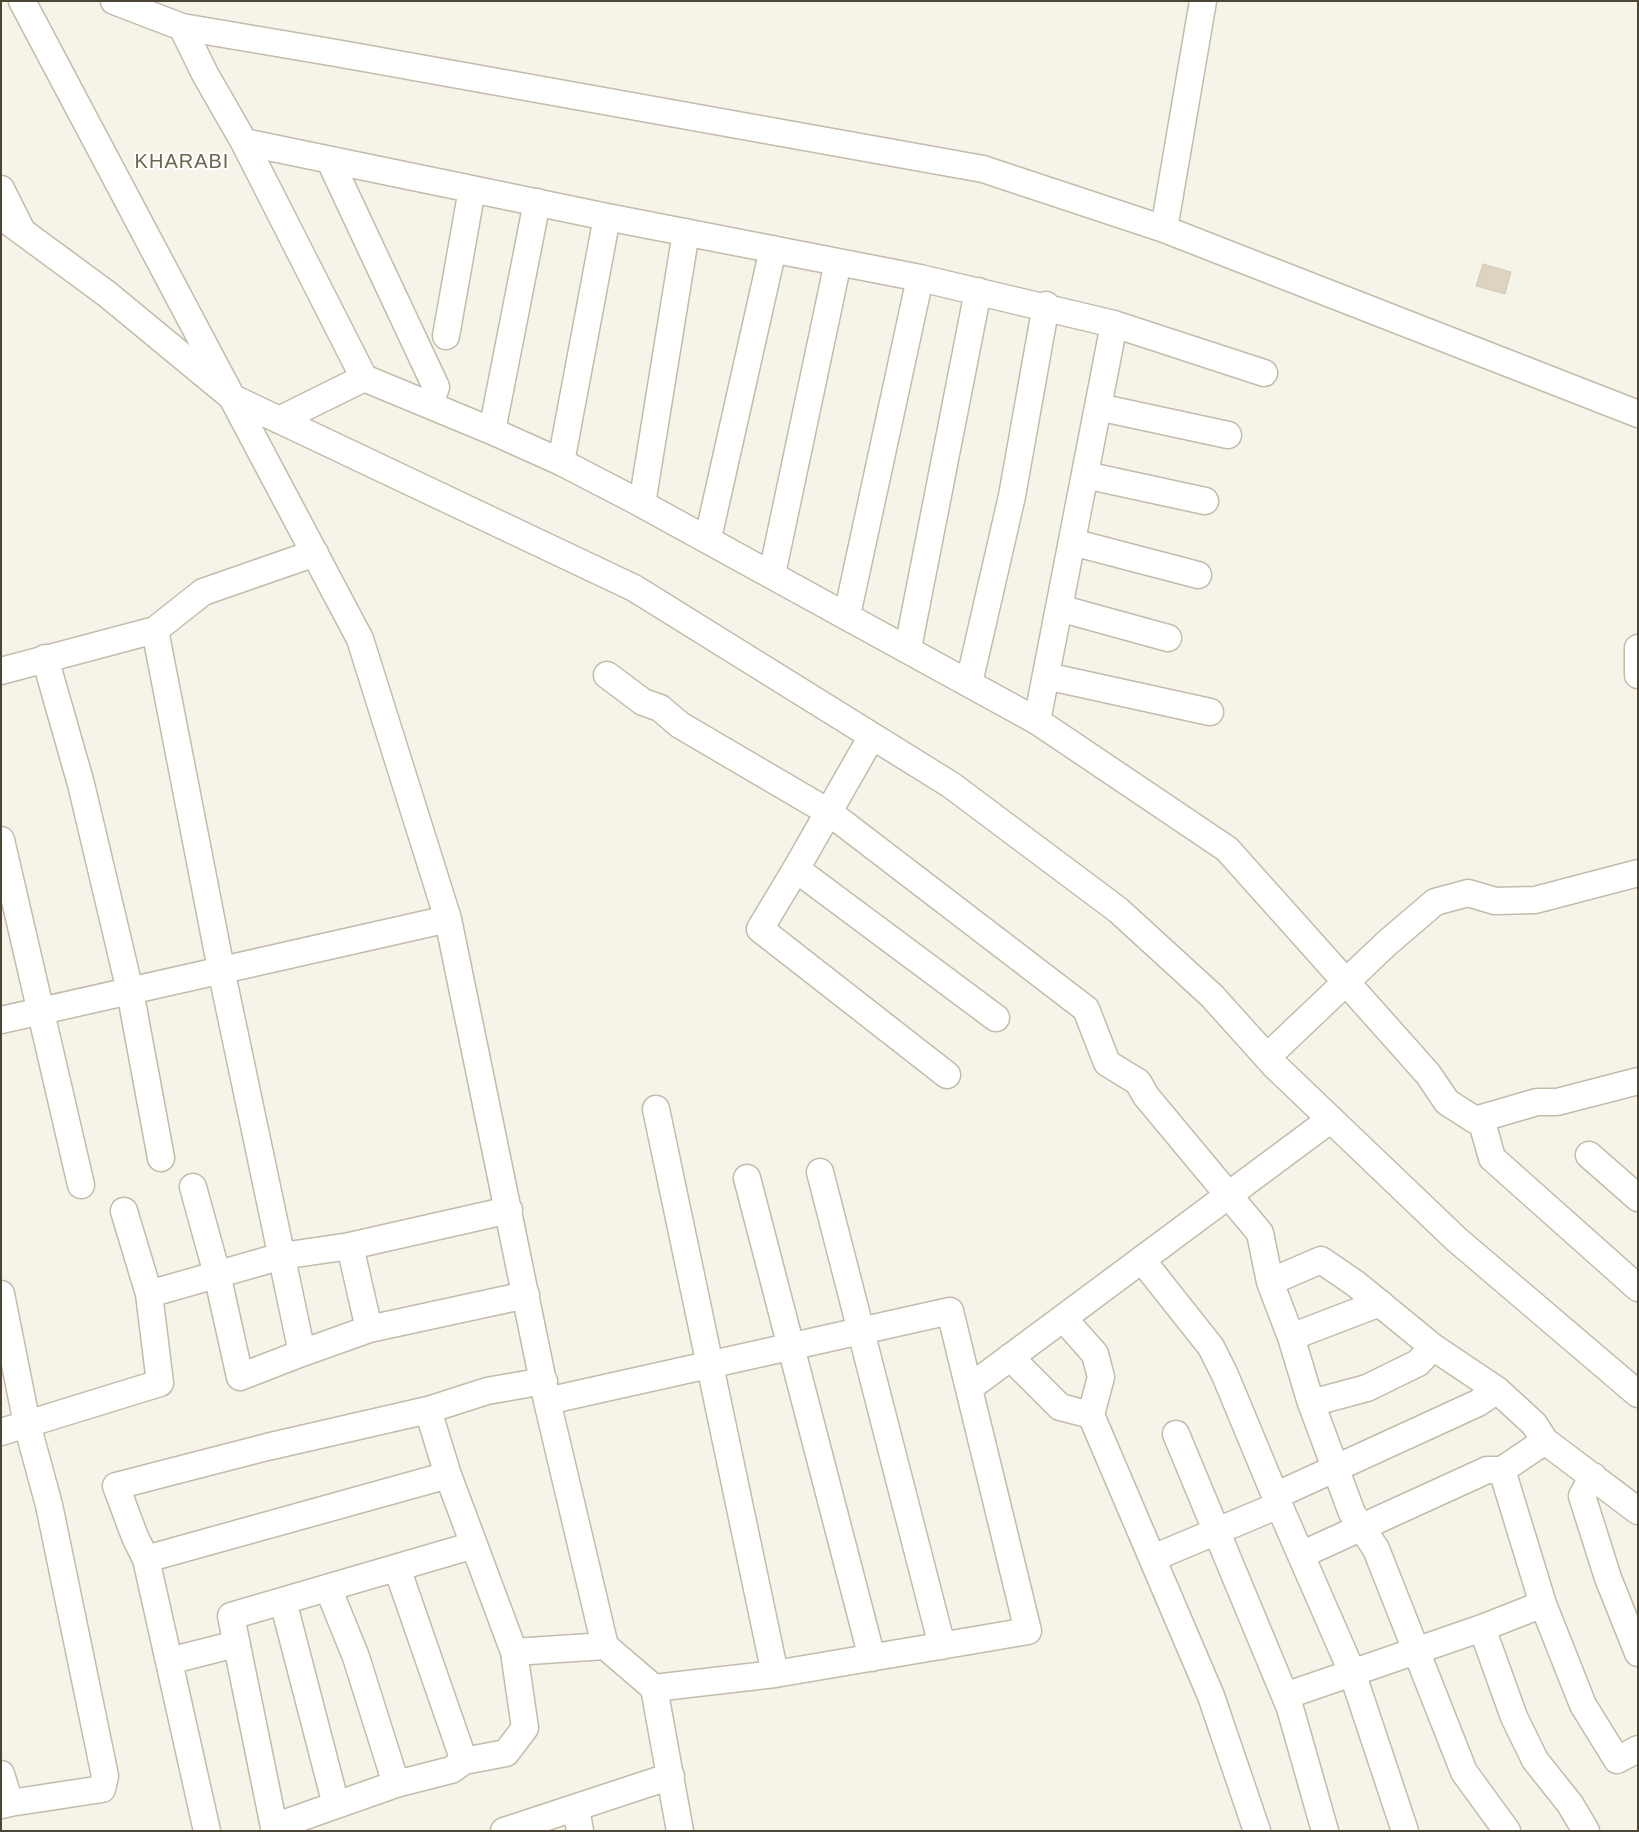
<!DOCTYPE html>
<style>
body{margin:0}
#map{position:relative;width:1639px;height:1832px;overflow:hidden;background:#f6f3e9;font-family:Arial,sans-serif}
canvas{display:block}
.frame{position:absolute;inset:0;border:2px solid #4b4536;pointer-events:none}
</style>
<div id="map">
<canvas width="1639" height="1832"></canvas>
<div class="frame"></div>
</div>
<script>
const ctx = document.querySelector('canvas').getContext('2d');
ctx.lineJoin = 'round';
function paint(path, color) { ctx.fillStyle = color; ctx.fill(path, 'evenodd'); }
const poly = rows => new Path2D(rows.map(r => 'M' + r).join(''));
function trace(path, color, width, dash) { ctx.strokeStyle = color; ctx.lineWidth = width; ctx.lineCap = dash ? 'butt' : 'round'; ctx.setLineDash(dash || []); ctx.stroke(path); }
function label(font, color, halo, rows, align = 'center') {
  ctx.font = font + ' Arial,sans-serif'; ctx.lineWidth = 4; ctx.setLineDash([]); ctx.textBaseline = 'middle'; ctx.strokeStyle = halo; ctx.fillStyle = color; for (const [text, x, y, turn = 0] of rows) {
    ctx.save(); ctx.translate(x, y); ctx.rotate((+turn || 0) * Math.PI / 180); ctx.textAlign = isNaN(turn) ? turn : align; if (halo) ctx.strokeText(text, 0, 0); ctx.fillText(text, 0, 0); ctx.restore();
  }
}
const building = poly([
 [1483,264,1511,272,1505,294,1476,286,1483,264]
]);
paint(building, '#dcd3c0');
trace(building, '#d4c9af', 1);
const minor = poly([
 [22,1,360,639,448,919,547,1401,605,1646,654,1688,680,1831],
 [114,1,182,27,336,53,983,169,1164,229,1638,414],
 [182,27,205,74,244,142],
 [330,161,436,387,430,405],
 [1,189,22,231],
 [1,216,107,294,233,398,634,588,951,785,1118,910,1212,996,1275,1066,1456,1239,1638,1394],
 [1164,229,1203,1],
 [1114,324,1264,373],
 [446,336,472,189],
 [1098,407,1228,435],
 [279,420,364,378,244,142,607,217,920,278,1114,324,1037,721,642,504,561,462,492,431,364,378],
 [492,431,537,202],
 [561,462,607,217],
 [1085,475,1205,501],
 [642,504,686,232],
 [708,538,773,249],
 [1072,542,1198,575],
 [772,574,838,262],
 [1059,608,1168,638],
 [847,615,920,278],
 [908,648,978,291],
 [1638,648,1638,675],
 [45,658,81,784,130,991,161,1158],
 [1,671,155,630],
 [607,675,643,702,660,708,680,725,830,813,1086,1009,1107,1063,1138,1082,1146,1096,1260,1233,1270,1282,1291,1337,1311,1403,1352,1513,1376,1549,1464,1772,1507,1831],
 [1046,676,1210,712],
 [969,683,1012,496,1046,305],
 [1037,721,1227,849,1346,982,1267,1057],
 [1,840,81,1185],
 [796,869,872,736],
 [1638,873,1535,900,1495,901,1468,893,1435,902,1387,943,1346,982,1428,1074,1447,1102,1475,1120,1537,1102,1557,1102,1638,1081],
 [1,1020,448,919],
 [947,1075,760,929,796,869,996,1018],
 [656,1109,775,1674],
 [1481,1119,1492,1158,1638,1288],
 [1589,1155,1638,1198],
 [820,1172,942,1646],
 [747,1178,872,1658],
 [193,1187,217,1274,240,1377,302,1353,221,969,155,630,203,592,315,553],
 [124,1211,149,1294],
 [350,1246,369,1329],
 [1142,1260,1211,1347,1225,1375,1279,1505,1352,1672,1405,1831],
 [1270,1282,1321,1260,1356,1284,1433,1347,1497,1390,1534,1424,1545,1441,1638,1511],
 [1,1294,27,1424,49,1505,105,1776,102,1789,10,1803],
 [1063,1318,1095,1354,1101,1377,1091,1415],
 [1291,1337,1380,1303],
 [302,1353,369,1329,526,1295],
 [1010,1357,1060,1407,1091,1415,1211,1696,1257,1831],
 [969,1388,1331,1119],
 [547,1401,950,1311,1028,1631,775,1674,654,1688],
 [1311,1403,1367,1388,1418,1363,1433,1347],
 [428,1410,448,1475],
 [1,1432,160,1383,149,1294,282,1256,350,1246,509,1210],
 [1176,1434,1290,1708,1325,1831],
 [1502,1470,1543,1604,1583,1705,1617,1760,1638,1749],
 [1593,1476,1582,1496,1608,1578,1638,1653],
 [1275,1496,1478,1403,1497,1390],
 [474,1545,231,1616,274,1827,396,1784,451,1770,464,1761,506,1753,525,1728,514,1652],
 [1301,1555,1487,1470,1502,1470,1545,1441],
 [1153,1558,1279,1505],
 [146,1559,135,1537,116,1486,267,1447,428,1410,487,1391,544,1381],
 [397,1568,464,1761],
 [328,1588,356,1657,396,1784],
 [283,1601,336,1805],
 [1482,1628,1514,1717,1535,1760,1570,1804,1586,1831],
 [169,1661,236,1644],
 [1285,1696,1482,1628,1543,1604],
 [1,1774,10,1803,1,1805],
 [576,1808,580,1831],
 [207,1831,146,1559,448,1475,514,1652,605,1646],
 [504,1831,671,1776]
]);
trace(minor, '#c3bcaa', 29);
trace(minor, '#fff', 26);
ctx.letterSpacing = '1px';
label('20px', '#6f644c', '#fff', [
 ["KHARABI",182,162]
]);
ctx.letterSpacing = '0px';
</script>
